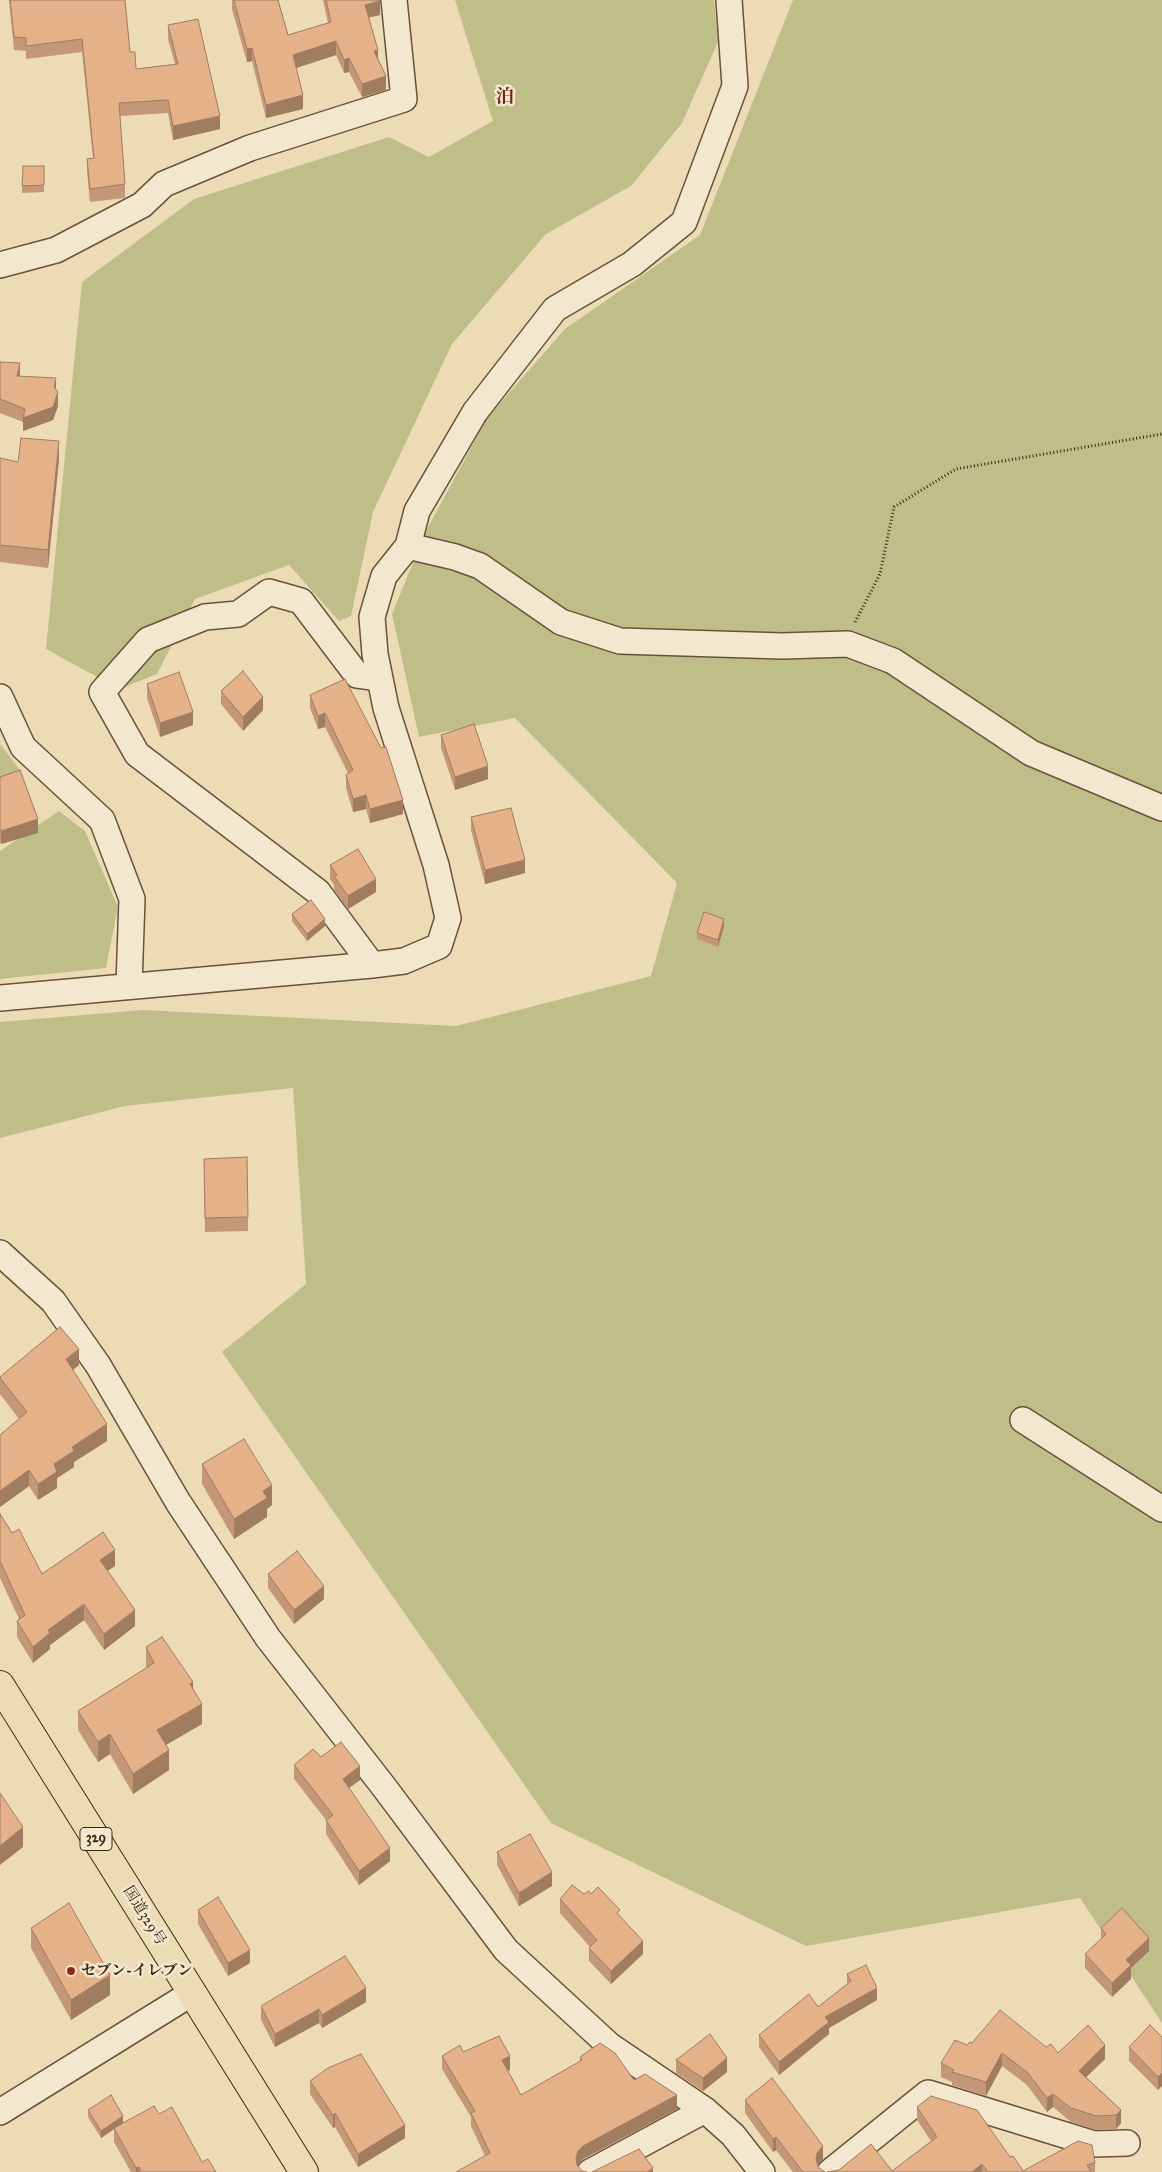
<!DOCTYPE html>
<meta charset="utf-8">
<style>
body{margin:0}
canvas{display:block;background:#eddbb5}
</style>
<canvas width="1162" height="2172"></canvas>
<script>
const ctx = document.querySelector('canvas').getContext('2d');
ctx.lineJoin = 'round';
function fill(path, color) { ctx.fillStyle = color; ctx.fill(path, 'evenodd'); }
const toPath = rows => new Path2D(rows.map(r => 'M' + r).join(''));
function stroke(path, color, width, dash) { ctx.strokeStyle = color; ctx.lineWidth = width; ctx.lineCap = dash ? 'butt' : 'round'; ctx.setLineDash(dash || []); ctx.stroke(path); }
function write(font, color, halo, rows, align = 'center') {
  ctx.font = font + ' "IM FELL Great Primer","Noto Serif JP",serif'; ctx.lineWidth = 5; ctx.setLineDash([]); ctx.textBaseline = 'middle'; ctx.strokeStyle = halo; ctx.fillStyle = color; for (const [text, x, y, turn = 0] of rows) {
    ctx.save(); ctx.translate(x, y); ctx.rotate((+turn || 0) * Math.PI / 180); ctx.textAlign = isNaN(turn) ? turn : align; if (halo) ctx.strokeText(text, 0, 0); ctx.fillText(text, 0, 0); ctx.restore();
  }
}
fill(toPath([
 [455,0,714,0,718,42,682,123,631,186,546,234,452,344,373,512,351,616,339,621,289,565,195,599,157,674,119,689,46,649,82,282,194,199,389,137,429,157,493,121],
 [793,0,1162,0,1162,2023,1080,1898,806,1946,551,1823,222,1352,306,1284,293,1088,125,1106,0,1138,0,1022,143,1010,456,1026,651,976,677,883,515,718,419,737,392,614,426,531,487,418,565,329,700,235],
 [0,744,20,770,0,782],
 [59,811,85,831,118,907,106,968,0,979,0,851]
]), '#bfbe88');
const minor = toPath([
 [0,265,56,250,142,205,164,184,250,148,404,99,394,0],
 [408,546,455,557,480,566,561,622,620,641,782,646,848,644,893,661,1031,753,1162,808],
 [0,697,23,747,102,820,132,899,129,985],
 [372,965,318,892,137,754,102,692,148,640,205,617,238,614,269,592,301,601,357,675,380,678],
 [0,998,372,965,404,961,439,946,448,918,436,865,386,708,375,654,372,617,384,576,408,546,417,511,475,412,555,309,632,264,684,222,735,86,729,0],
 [0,1253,53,1301,98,1365,178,1502,268,1638,384,1787,506,1950,609,2045,705,2110,733,2135,762,2172],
 [1023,1420,1162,1509],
 [0,2112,192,1993],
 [590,2172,705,2110],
 [830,2172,928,2093,1094,2144,1127,2143]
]);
const highway = toPath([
 [0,1685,304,2172]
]);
stroke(minor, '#685339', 28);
stroke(highway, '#3b2610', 30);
stroke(toPath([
 [855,622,880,574,894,507,956,469,1162,434]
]), '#3b2610', 3, [1, 2.5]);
stroke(minor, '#f3e8cf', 25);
stroke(highway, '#eddbb5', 28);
fill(toPath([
 [9,0,125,0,130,52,136,69,175,64,168,39,168,25,220,129,173,140,168,113,120,116,125,184,125,198,90,202,87,172,87,159,93,158,82,52,26,59,26,51,14,50],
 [232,0,278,0,288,35,328,23,323,0,380,0,380,15,368,18,386,90,362,97,349,72,344,73,336,55,296,68,303,109,266,118,252,61,247,62,232,9],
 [23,166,44,166,44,192,22,193],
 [0,362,20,376,56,390,58,406,53,420,23,431,23,422,0,413],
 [0,458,18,462,59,459,48,568,0,562],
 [345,679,403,814,370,823,366,809,353,812,346,788,346,775,348,773,325,727,318,729,310,708,310,695],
 [147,684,193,725,160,737,147,698],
 [221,691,263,710,243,731,221,704],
 [441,735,488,779,455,790,441,748],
 [0,777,38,833,1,844,0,842],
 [471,817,525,873,485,884,471,830],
 [330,865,376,892,348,909,334,890,334,885,330,879],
 [292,914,325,926,307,941,292,921],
 [724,926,718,947,697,939,697,933],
 [204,1159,248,1217,248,1231,205,1232],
 [79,1365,73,1370,107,1441,74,1462,74,1467,57,1478,57,1488,38,1500,29,1486,0,1507,0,1435,19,1419,0,1394,0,1377],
 [202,1464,272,1505,267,1509,267,1517,234,1539,202,1484],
 [0,1514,12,1533,42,1574,115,1566,107,1571,135,1626,104,1650,84,1620,50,1645,50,1649,33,1663,17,1637,17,1621,19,1619,0,1578],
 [268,1574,324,1599,294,1624,268,1588],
 [146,1647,193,1689,202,1724,166,1745,169,1770,133,1794,110,1754,98,1762,78,1730,78,1711,146,1668],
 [321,1757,360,1780,349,1788,390,1861,359,1885,326,1834,326,1820,294,1779,294,1765],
 [497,1852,552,1886,519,1906,497,1865],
 [584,1894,591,1894,620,1916,643,1954,611,1984,589,1961,589,1948,590,1947,560,1913,560,1899],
 [198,1910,250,1963,228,1976,198,1924],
 [31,1928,110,1995,71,2020,31,1948],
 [1101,1928,1149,1951,1131,1968,1131,1979,1112,1997,1085,1968,1085,1954,1101,1939],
 [847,1974,877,2000,829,2028,829,2034,779,2075,759,2047,759,2035,818,2007,847,1984],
 [366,2002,322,2028,319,2023,275,2047,261,2020,261,2006],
 [1162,2037,1158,2090,1129,2061,1129,2047],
 [972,2043,1046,2047,1058,2053,1105,2059,1086,2077,1121,2110,1121,2123,1116,2129,1096,2130,1071,2122,1053,2107,1047,2112,1027,2085,1002,2066,986,2096,952,2085,952,2082,941,2077,941,2063,967,2045],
 [463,2052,510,2070,507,2071,521,2095,580,2062,580,2057,634,2080,677,2109,583,2159,578,2164,485,2156,471,2126,471,2117,442,2069,442,2056],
 [676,2060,727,2072,703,2091,676,2073],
 [310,2081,405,2138,358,2167,335,2127,333,2128,310,2094],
 [745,2100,823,2159,818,2165,819,2168,825,2172,793,2172,776,2150,773,2152,745,2113],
 [917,2107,1010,2157,1023,2171,1095,2163,1095,2172,827,2172,892,2171,931,2141,917,2120],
 [88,2110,123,2123,159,2114,202,2162,216,2172,131,2172,114,2142,114,2129,101,2138,88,2117]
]), '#c49876');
fill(toPath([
 [380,1,380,15,365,18,365,5],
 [336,41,336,55,293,69,293,55],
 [252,48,252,61,247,62,247,49],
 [378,50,378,63,374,51],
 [349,58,349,72,344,73,344,60],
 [386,76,386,90,362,97,362,84],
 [303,95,303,109,266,118,266,105],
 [220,116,220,129,173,140,173,126],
 [20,363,20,376,17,376],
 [56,378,56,392,54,387],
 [58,392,58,406,53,420,23,431,23,418],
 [59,441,59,459,48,568,48,550],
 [263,697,263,710,243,731,243,717],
 [193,712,193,725,160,737,160,723],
 [325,713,325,727,318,729,318,716],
 [488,766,488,779,455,790,455,777],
 [366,795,366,809,353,812,353,799],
 [403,800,403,814,370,823,370,809],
 [38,819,38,833,1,844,1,831],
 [525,860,525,873,485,884,485,870],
 [376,879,376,892,348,909,348,896],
 [325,919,325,926,307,941,307,934],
 [724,919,724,926,718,947,718,940],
 [79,1349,79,1365,66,1375,66,1359],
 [107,1424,107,1441,74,1462,74,1467,57,1478,57,1488,38,1500,38,1484,54,1464,72,1447],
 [29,1470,29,1486,0,1507,0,1491],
 [272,1485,272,1505,267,1509,267,1517,234,1539,234,1519,263,1491],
 [115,1550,115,1566,100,1576,100,1560],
 [324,1586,324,1599,294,1624,294,1610],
 [84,1604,84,1620,50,1645,50,1649,33,1663,33,1647,48,1630],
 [135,1610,135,1626,104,1650,104,1634],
 [193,1682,193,1702,190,1684],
 [202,1704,202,1724,157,1750,157,1730],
 [110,1734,110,1754,98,1762,98,1742],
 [169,1750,169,1770,133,1794,133,1774],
 [360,1766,360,1780,343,1792,343,1779],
 [23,1827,23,1847,0,1865,0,1846],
 [390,1848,390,1861,359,1885,359,1871],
 [552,1872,552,1886,519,1906,519,1893],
 [1149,1938,1149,1951,1131,1968,1131,1979,1112,1997,1112,1983,1126,1960],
 [643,1941,643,1954,611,1984,611,1971],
 [250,1950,250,1963,228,1976,228,1963],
 [110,1975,110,1995,71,2020,71,2000],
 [366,1988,366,2002,322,2028,322,2015],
 [877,1988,877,2000,829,2028,829,2034,779,2075,779,2062,825,2017],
 [319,2009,319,2023,275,2047,275,2034],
 [1105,2045,1105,2059,1079,2084,1079,2071],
 [1002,2053,1002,2066,986,2096,986,2082],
 [510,2056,510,2070,502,2073,502,2060],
 [727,2058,727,2072,703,2091,703,2078],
 [1162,2073,1162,2086,1158,2090,1158,2077],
 [1053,2094,1053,2107,1047,2112,1047,2098],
 [677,2095,677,2109,583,2159,578,2164,576,2171,576,2158,578,2151,583,2146],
 [1121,2110,1121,2123,1116,2129,1116,2115],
 [335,2113,335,2127,333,2128,333,2115],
 [123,2116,123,2123,101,2138,101,2131],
 [405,2125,405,2138,358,2167,358,2154],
 [776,2137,776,2150,773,2152,773,2139],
 [823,2146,823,2159,817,2166,816,2160,817,2153],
 [982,2164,982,2172,972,2172],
 [139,2167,139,2172,136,2172,136,2168],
 [653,2168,653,2172,647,2172]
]), '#a07c60');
const building = toPath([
 [10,0,125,0,130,52,135,52,136,69,178,64,168,25,198,19,220,116,173,126,168,100,119,103,125,184,90,189,87,159,94,158,82,39,26,46,26,38,14,37,10,0],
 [234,0,278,0,288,35,331,22,326,0,380,0,380,1,365,5,378,50,374,51,386,76,362,84,349,58,344,60,336,41,293,55,303,95,266,105,252,48,247,49,234,0],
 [23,166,44,166,44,185,22,186,23,166],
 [0,362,20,363,17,376,56,378,54,387,58,392,53,407,23,418,25,409,0,399,0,362],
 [21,438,59,441,48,550,0,545,0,458,18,462,21,438],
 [243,671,263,697,243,717,221,691,243,671],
 [179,672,193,712,160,723,147,684,179,672],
 [345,679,381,748,386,747,403,800,370,809,366,795,353,799,346,775,353,770,325,713,318,716,310,695,345,679],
 [474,724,488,766,455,777,441,735,474,724],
 [20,770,38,819,1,831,0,829,0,777,20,770],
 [511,808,525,860,485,870,471,817,511,808],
 [358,849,376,879,348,896,334,876,337,875,330,865,358,849],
 [311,900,325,919,307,934,292,914,311,900],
 [704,912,724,919,718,940,697,933,704,912],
 [247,1157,248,1217,205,1218,204,1159,247,1157],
 [60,1327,79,1349,66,1359,107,1424,72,1447,74,1451,54,1464,57,1472,38,1484,29,1470,0,1491,0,1435,27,1412,0,1378,0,1377,60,1327],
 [244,1439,272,1485,263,1491,267,1498,234,1519,202,1464,244,1439],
 [0,1514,12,1533,19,1529,42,1574,103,1532,115,1550,100,1560,135,1610,104,1634,84,1604,48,1630,50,1633,33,1647,17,1621,25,1615,0,1561,0,1514],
 [297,1551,324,1586,294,1610,268,1574,297,1551],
 [162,1637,193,1682,190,1684,202,1704,157,1730,169,1750,133,1774,110,1734,98,1742,78,1711,154,1663,146,1647,162,1637],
 [341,1742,360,1766,343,1779,390,1848,359,1871,326,1820,333,1815,294,1765,313,1749,321,1757,341,1742],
 [0,1793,23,1827,0,1846,0,1793],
 [530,1834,552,1872,519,1893,497,1852,530,1834],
 [572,1885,584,1894,589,1891,591,1894,598,1887,620,1910,617,1913,643,1941,611,1971,589,1948,597,1940,560,1899,572,1885],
 [218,1897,250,1950,228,1963,198,1910,218,1897],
 [69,1903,110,1975,71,2000,31,1928,69,1903],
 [1122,1908,1149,1938,1126,1960,1131,1965,1112,1983,1085,1954,1106,1934,1101,1928,1122,1908],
 [345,1956,366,1988,322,2015,319,2009,275,2034,261,2006,345,1956],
 [866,1965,877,1988,825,2017,829,2022,779,2062,759,2035,809,1994,818,2007,851,1981,847,1974,866,1965],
 [1000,2010,1046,2047,1051,2044,1058,2053,1088,2025,1105,2045,1079,2071,1121,2110,1116,2115,1096,2116,1071,2108,1053,2094,1047,2098,1027,2072,1002,2053,986,2082,952,2072,954,2070,941,2063,955,2040,967,2045,970,2042,972,2043,1000,2010],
 [1150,2025,1162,2037,1162,2073,1158,2077,1129,2047,1150,2025],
 [710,2034,727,2058,703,2078,676,2060,710,2034],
 [499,2036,510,2056,502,2060,521,2095,582,2060,580,2057,600,2043,615,2053,634,2080,645,2074,677,2095,583,2146,578,2151,576,2158,577,2165,582,2171,587,2172,456,2172,490,2153,471,2113,475,2111,442,2056,460,2045,463,2052,499,2036],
 [361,2054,405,2125,358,2154,335,2113,333,2115,310,2081,328,2068,361,2054],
 [772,2078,823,2146,817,2153,816,2160,819,2168,825,2172,803,2172,776,2137,773,2139,745,2100,772,2078],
 [111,2095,123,2116,101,2131,88,2110,111,2095],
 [931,2096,977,2110,1010,2157,1013,2156,1023,2171,1078,2141,1092,2145,1095,2163,1087,2165,1091,2172,988,2172,982,2164,972,2172,827,2172,839,2170,871,2144,892,2171,937,2137,917,2107,931,2096],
 [154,2106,159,2114,172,2107,202,2162,208,2159,216,2172,142,2172,139,2167,136,2168,114,2128,154,2106],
 [639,2149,653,2168,647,2172,592,2172,639,2149]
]);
fill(building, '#e4b189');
stroke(building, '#a07c60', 1);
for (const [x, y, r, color] of [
 [71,1971,5,"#8f2418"]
]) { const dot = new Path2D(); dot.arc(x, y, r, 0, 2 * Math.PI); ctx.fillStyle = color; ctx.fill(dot); stroke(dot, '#f3e8cf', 2); }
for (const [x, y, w] of [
 [96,1839,32]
]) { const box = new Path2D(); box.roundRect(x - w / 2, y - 11.5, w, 23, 4); ctx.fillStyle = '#f3e8cf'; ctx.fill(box); stroke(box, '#3b2610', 1); }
write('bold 14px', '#3b2610', null, [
 ["329",96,1839]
]);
write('15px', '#3b2610', '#f3e8cf', [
 ["国道329号",144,1916,58]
]);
write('bold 15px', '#3b2610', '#f3e8cf', [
 ["セブン-イレブン",81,1971]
], 'left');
write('bold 18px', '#7a1f14', '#f3e8cf', [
 ["泊",505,98]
]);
</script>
